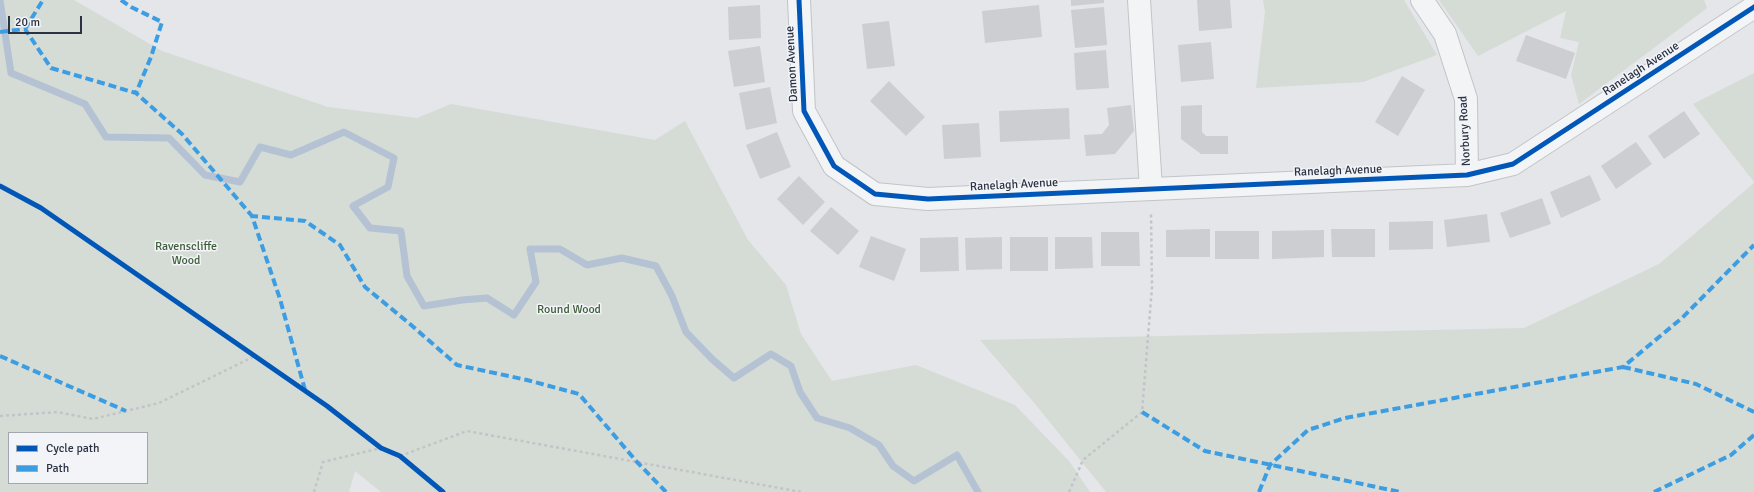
<!DOCTYPE html>
<style>
body{margin:0}
#map{position:relative;width:1754px;height:492px;overflow:hidden;background:#e4e6e9;font-family:Signika,sans-serif}
canvas{display:block}
.legend{position:absolute;left:8px;top:432px;width:140px;height:52px;box-sizing:border-box;background:#f2f4f8;border:1px solid #a2a6af;margin:0;padding:5px 7px;list-style:none;font-size:12px;color:#2b3242}
.legend li{display:flex;align-items:center;gap:8px;height:20px}
.legend b{width:20px;border:1px solid #a2a6af}
.scale{position:absolute;left:8px;top:16px;width:74px;height:18px;box-sizing:border-box;border:2px solid #2b3242;border-top:0;padding-left:5px;font-size:12px;line-height:14px;white-space:nowrap;color:#2b3242;-webkit-text-stroke:3px #f2f4f8;paint-order:stroke}
</style>
<div id="map">
<canvas width="1754" height="492"></canvas>
<ul class="legend">
<li><b style="height:5px;background:#0057b8"></b>Cycle path</li>
<li><b style="height:5px;background:#3d9de3"></b>Path</li>
</ul>
<div class="scale">20 m</div>
</div>
<script>
const ctx = document.querySelector('canvas').getContext('2d');
ctx.lineJoin = 'round';
function fill(path, color) { ctx.fillStyle = color; ctx.fill(path, 'evenodd'); }
const toPath = rows => new Path2D(rows.map(r => 'M' + r).join(''));
function stroke(path, color, width, dash) { ctx.strokeStyle = color; ctx.lineWidth = width; ctx.lineCap = dash ? 'butt' : 'round'; ctx.setLineDash(dash || []); ctx.stroke(path); }
function write(font, color, halo, rows, align = 'center') {
  ctx.font = font + ' Signika,sans-serif'; ctx.lineWidth = 3; ctx.setLineDash([]); ctx.textBaseline = 'middle'; ctx.strokeStyle = halo; ctx.fillStyle = color; for (const [text, x, y, turn = 0] of rows) {
    ctx.save(); ctx.translate(x, y); ctx.rotate((+turn || 0) * Math.PI / 180); ctx.textAlign = isNaN(turn) ? turn : align; if (halo) ctx.strokeText(text, 0, 0); ctx.fillText(text, 0, 0); ctx.restore();
  }
}
fill(toPath([
 [0,0,74,0,162,51,328,107,417,118,451,104,655,140,685,121,748,240,786,285,801,334,832,381,916,365,1015,405,1069,461,1090,492,381,492,355,471,349,492,0,492],
 [9,433,147,433,147,483,9,483],
 [1263,0,1404,0,1437,55,1363,82,1256,88,1265,12],
 [1439,0,1704,0,1707,8,1579,104,1571,75,1579,42,1560,38,1566,11,1478,56],
 [1754,73,1754,182,1693,104],
 [1754,183,1754,492,1106,492,1036,405,980,340,1524,328,1659,264]
]), '#d5dcd5');
stroke(toPath([
 [0,0,11,73,85,104,106,137,169,138,205,175,240,182,260,147,291,155,344,132,394,158,388,187,353,206,370,228,401,231,407,276,424,306,462,300,487,298,514,315,536,282,530,249,560,249,587,265,622,258,656,266,672,296,686,332,712,359,734,378,771,354,791,366,800,392,817,418,850,428,879,445,893,466,914,481,957,455,978,492]
]), '#b4c2d3', 7);
fill(toPath([
 [1071,0,1104,0,1104,3,1071,6],
 [1197,0,1230,0,1232,28,1199,31],
 [760,5,761,38,729,40,728,7],
 [1039,5,1042,37,985,43,982,11],
 [1104,7,1107,45,1075,48,1071,10],
 [889,21,895,66,867,69,862,24],
 [1526,35,1575,53,1566,79,1516,61],
 [1211,42,1214,79,1181,82,1178,45],
 [760,46,765,82,734,87,728,51],
 [1106,50,1109,88,1076,90,1074,53],
 [1402,76,1425,90,1398,136,1375,122],
 [889,81,925,117,906,136,870,101],
 [770,87,777,123,746,130,739,93],
 [1131,105,1134,131,1115,154,1086,156,1084,135,1102,134,1109,125,1107,108],
 [1202,105,1202,132,1206,136,1228,136,1228,154,1201,154,1181,139,1181,106],
 [1069,108,1070,139,1000,142,999,111],
 [1684,111,1700,134,1664,159,1648,136],
 [979,123,981,157,944,159,942,125],
 [777,132,791,167,760,179,746,145],
 [1636,142,1652,164,1616,189,1601,166],
 [1590,175,1601,200,1561,218,1550,192],
 [799,176,825,202,803,225,777,199],
 [1542,198,1551,224,1510,238,1500,213],
 [831,207,859,231,838,255,810,231],
 [1487,214,1490,242,1447,247,1444,220],
 [1433,221,1433,249,1389,250,1389,222],
 [1210,229,1210,257,1166,257,1166,230],
 [1331,229,1375,229,1375,257,1332,257],
 [1324,230,1324,257,1272,259,1272,231],
 [1215,231,1259,231,1259,259,1215,259],
 [1101,232,1139,232,1140,266,1101,266],
 [871,236,906,249,894,281,859,267],
 [958,237,959,271,920,272,920,238],
 [1002,237,1002,269,966,270,965,238],
 [1010,237,1048,237,1048,271,1010,271],
 [1055,237,1092,237,1093,268,1055,269]
]), '#ccced1');
const minor = toPath([
 [799,0,804,111,834,166,875,194,928,199,1467,175,1513,164,1754,7],
 [1139,0,1151,189],
 [1422,0,1445,34,1466,99,1467,175]
]);
stroke(minor, '#c2c4c7', 24);
stroke(toPath([
 [0,416,57,412,93,419,159,403,255,356],
 [400,456,467,431,801,492],
 [314,492,323,462,381,448],
 [1069,492,1083,460,1142,412,1152,287,1151,213]
]), '#c3c4c9', 2.5, [3, 3]);
stroke(minor, '#f3f4f6', 22);
stroke(toPath([
 [121,0,131,7,162,22,151,57,136,93],
 [25,29,43,0],
 [0,32,25,29,51,68,136,93,182,134,252,216],
 [0,356,126,411],
 [1623,367,1696,384,1754,412],
 [305,390,280,299,252,216,305,221,340,245,365,287,410,324,457,365,527,380,579,394,637,462,666,492],
 [1142,412,1205,451,1400,492],
 [1259,492,1270,465,1308,430,1345,418,1623,367,1682,318,1754,245],
 [1654,492,1731,455,1754,435]
]), '#3d9de3', 4, [8, 4]);
stroke(toPath([
 [799,0,804,111,834,166,875,194,928,199,1467,175,1513,164,1754,7],
 [0,186,41,208,327,406,381,448,400,456,443,492]
]), '#0057b8', 5);
write('12px', '#2b3242', '#f2f4f8', [
 ["Damon Avenue",792,64,-93],
 ["Ranelagh Avenue",1641,69,-33],
 ["Norbury Road",1465,131,-93],
 ["Ranelagh Avenue",1338,171,-2],
 ["Ranelagh Avenue",1014,185,-3]
]);
write('12px', '#3e5d39', '#f2f4f8', [
 ["Ravenscliffe",186,247],
 ["Wood",186,261],
 ["Round Wood",569,310]
]);
</script>
